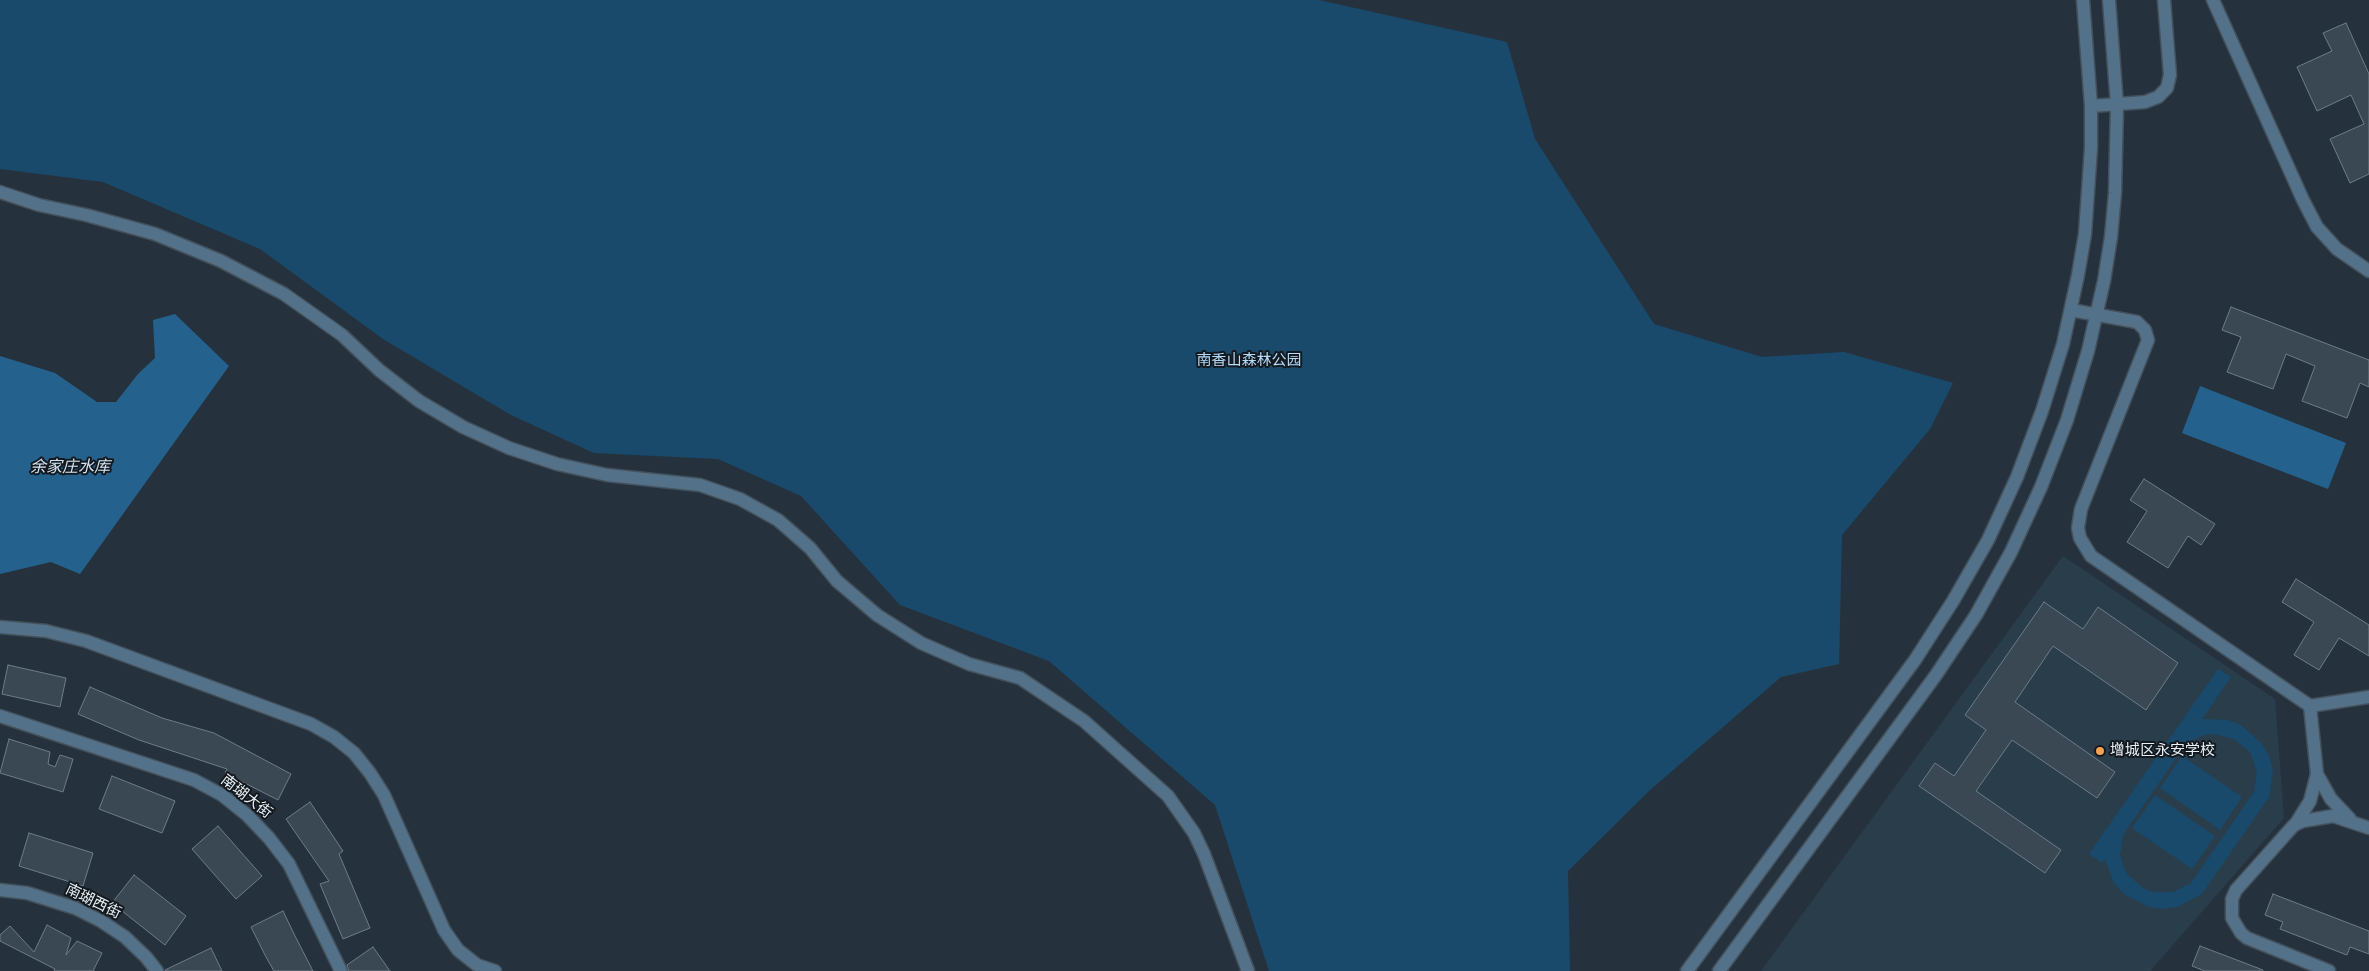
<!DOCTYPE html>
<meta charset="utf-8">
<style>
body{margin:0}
canvas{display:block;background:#25323d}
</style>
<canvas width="2369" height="971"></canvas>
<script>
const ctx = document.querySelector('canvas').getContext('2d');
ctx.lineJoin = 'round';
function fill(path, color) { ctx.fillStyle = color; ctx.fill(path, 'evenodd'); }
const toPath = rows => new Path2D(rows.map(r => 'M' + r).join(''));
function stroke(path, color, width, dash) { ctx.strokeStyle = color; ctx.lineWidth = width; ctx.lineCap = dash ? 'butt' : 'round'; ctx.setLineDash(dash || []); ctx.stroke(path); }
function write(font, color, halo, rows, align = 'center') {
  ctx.font = font + ' "Sofia Sans Condensed","Noto Sans SC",sans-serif'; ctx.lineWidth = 4; ctx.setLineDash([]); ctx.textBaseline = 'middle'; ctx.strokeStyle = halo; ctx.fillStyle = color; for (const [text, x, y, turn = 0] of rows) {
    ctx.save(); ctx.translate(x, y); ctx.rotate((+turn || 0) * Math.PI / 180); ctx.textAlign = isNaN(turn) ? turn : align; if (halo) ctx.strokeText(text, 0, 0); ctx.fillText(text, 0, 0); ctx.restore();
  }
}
fill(toPath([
 [2063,556,2275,699,2284,818,2150,971,1761,971]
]), '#293d4b');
fill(toPath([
 [0,0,1319,0,1507,42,1535,139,1654,324,1762,357,1844,352,1953,383,1930,429,1842,535,1839,664,1781,677,1650,790,1568,871,1570,971,1269,971,1215,805,1049,661,900,605,801,496,718,459,594,453,511,415,383,339,260,249,103,182,0,169],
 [2218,669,2231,677,2202,719,2228,720,2241,725,2262,744,2269,756,2273,770,2269,797,2202,894,2177,907,2163,909,2149,907,2124,894,2114,883,2105,859,2102,863,2089,854],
 [2214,734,2234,739,2250,752,2257,772,2254,792,2191,883,2173,892,2153,892,2143,888,2127,874,2123,865,2120,855,2123,835,2186,744,2204,735],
 [2182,756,2242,797,2220,830,2160,788],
 [2155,795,2215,836,2192,869,2132,828]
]), '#194a6c');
fill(toPath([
 [175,314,229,366,80,574,51,562,0,574,0,356,55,373,97,402,116,402,138,374,155,358,153,320],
 [2200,386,2346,443,2328,489,2182,433]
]), '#24628d');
const building = toPath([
 [2346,23,2369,74,2369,174,2350,183,2330,139,2364,124,2351,95,2317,111,2297,67,2332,51,2323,33,2346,23],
 [2231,307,2369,360,2369,387,2360,383,2347,418,2302,401,2315,366,2286,354,2273,389,2227,372,2241,337,2222,330,2231,307],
 [2144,479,2215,524,2201,545,2188,536,2168,568,2127,542,2147,511,2130,500,2144,479],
 [2296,579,2369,625,2369,656,2339,638,2319,670,2294,655,2314,622,2282,602,2296,579],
 [2044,602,2083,629,2098,607,2178,663,2146,710,2053,646,2015,702,2115,772,2097,798,2012,740,1976,791,2061,850,2045,873,1919,786,1935,763,1954,776,1986,730,1965,715,2044,602],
 [8,665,66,678,60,707,2,694,8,665],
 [90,687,162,718,214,733,291,774,278,800,225,773,227,769,139,740,106,726,78,714,90,687],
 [9,739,50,752,48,764,55,767,60,755,73,759,63,792,0,773,9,739],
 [112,776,175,801,162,833,99,809,112,776],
 [310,802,343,851,339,854,370,928,343,939,320,884,329,881,286,819,310,802],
 [218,826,262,876,236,899,192,849,218,826],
 [29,833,93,853,83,886,19,866,29,833],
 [134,875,186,916,165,945,112,903,134,875],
 [2273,894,2369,931,2369,954,2350,947,2347,955,2280,929,2283,922,2265,915,2273,894],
 [283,911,295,936,313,971,274,971,266,957,251,927,283,911],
 [47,925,71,938,66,955,77,941,102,953,93,971,54,971,55,969,0,941,0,935,10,926,34,952,47,925],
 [2200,946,2263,970,2263,971,2205,971,2192,966,2200,946],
 [373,947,390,971,349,971,347,965,373,947],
 [211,948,222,971,165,971,165,970,211,948]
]);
fill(building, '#3a4853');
stroke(building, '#6d7c89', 1);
const minor = toPath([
 [2213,0,2303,200,2317,227,2337,249,2369,271],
 [2091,106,2145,102,2158,97,2167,88,2170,75,2164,0],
 [0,192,39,205,86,215,155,234,221,261,284,294,342,335,379,370,419,401,463,427,509,448,557,464,607,475,700,485,740,499,778,520,810,548,837,581,877,615,921,643,969,664,1020,678,1084,721,1168,796,1194,833,1204,854,1248,971],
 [2071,310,2137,322,2145,330,2148,340,2081,509,2078,528,2080,538,2091,556,2310,706,2369,697],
 [0,627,46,631,86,641,311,724,334,737,354,753,370,773,384,795,444,930,458,950,477,965,495,971],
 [0,716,194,780,222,795,247,815,269,838,289,864,341,971],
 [2317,774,2331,799,2350,819],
 [2295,825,2310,801,2317,774,2310,706],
 [0,890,27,893,75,908,101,921,125,937,146,957,157,971],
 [1687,971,1915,660,1953,601,1988,540,2017,477,2042,411,2063,344,2078,275,2085,234,2091,148,2091,106,2083,0],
 [1719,971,1936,675,1976,615,2011,552,2041,487,2067,420,2088,351,2104,281,2111,237,2115,193,2117,105,2109,0],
 [2329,971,2247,938,2241,933,2232,918,2232,899,2236,890,2294,825,2303,821,2333,816,2369,828]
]);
stroke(minor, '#44515b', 15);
stroke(minor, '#53728a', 12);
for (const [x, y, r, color] of [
 [2100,751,5,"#f8a14a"]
]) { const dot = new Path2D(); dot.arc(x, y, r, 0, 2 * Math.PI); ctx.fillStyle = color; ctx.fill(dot); stroke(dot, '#13191e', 2); }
write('15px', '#b5dcfa', '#13191e', [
 ["南香山森林公园",1249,361]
]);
write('15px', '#e8f1f8', '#13191e', [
 ["增城区永安学校",2110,751]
], 'left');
write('15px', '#e8f1f8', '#13191e', [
 ["南瑚大街",246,797,38],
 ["南瑚西街",93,902,26]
]);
write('italic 16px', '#d3e6f5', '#13191e', [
 ["余家庄水库",70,468]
]);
</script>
